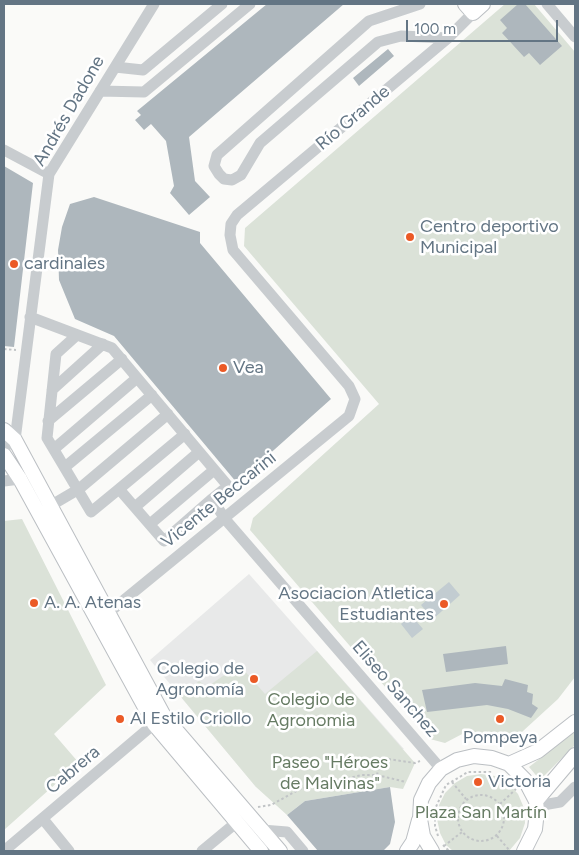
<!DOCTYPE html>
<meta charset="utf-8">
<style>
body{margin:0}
#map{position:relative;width:579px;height:855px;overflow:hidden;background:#fafaf8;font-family:Figtree,sans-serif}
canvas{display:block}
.frame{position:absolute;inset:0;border:5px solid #637584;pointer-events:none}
.scale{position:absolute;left:406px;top:20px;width:152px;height:22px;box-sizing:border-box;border:2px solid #637584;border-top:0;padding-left:6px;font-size:15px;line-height:18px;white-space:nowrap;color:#637584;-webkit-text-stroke:4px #fff;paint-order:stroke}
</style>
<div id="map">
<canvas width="579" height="855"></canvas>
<div class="frame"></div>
<div class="scale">100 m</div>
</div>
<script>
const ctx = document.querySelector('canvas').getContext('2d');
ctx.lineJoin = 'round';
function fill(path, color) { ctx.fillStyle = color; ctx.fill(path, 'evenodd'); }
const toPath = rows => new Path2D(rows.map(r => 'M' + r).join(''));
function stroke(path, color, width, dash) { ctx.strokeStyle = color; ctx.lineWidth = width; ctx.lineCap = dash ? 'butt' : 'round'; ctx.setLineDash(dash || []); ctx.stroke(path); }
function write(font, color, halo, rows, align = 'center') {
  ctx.font = font + ' Figtree,sans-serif'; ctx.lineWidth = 5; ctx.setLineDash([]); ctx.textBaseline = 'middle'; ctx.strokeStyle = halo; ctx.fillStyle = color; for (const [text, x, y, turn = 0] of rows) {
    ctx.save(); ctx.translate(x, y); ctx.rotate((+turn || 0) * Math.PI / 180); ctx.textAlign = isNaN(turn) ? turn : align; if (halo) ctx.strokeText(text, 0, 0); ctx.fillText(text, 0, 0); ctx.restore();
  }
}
fill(toPath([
 [249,574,404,749,256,787,150,660]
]), '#e8e9e9');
fill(toPath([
 [505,4,534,4,575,52,575,677,558,699,511,742,490,734,466,732,445,743,430,739,250,530,253,518,379,404,244,246,245,228],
 [22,519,106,685,54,734,79,763,4,830,4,521],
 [317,651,415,763,403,789,390,787,305,801,287,815,256,787,181,697,199,681,207,687,223,676,242,668,265,694],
 [575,731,575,745,540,780,529,767],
 [481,774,495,776,508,783,518,794,524,808,525,823,520,838,509,851,453,851,446,845,440,833,437,819,439,805,445,793,455,783,467,776]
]), '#dbe2d8');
fill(toPath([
 [449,582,460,595,433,619,421,605],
 [411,615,423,629,412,638,401,624]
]), '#c2ccd1');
fill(toPath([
 [267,4,344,4,189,137,195,181,210,197,189,215,170,193,174,186,166,141,151,124,144,130,135,120,141,115,137,111],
 [518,4,525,4,562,46,540,65,529,53,524,57,502,33,507,28,500,20],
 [388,49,394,56,359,86,353,78],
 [4,166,33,183,14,347,4,346],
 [94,197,200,232,200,243,331,399,237,483,114,336,75,319,59,280,58,250,62,227,70,204],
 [506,646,508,664,446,672,443,654],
 [505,679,528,685,527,692,533,694,532,704,538,708,531,718,508,709,487,705,427,712,422,690,475,683,502,686],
 [390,787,395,822,390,844,383,851,318,851,287,815,305,801]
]), '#aeb7bd');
const major = toPath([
 [465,4,473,13,483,4],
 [4,430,15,440,164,716,280,851],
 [4,455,20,479,154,724,261,851],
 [509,764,538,751,575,722],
 [536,801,575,755],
 [407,851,413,842,419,820],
 [432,851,423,836,420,819,421,800,429,783,441,769,457,760,474,756,492,758,509,764,525,780,536,801,537,811,535,829,524,851]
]);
stroke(major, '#bbbfc3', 16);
stroke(toPath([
 [4,349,16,350],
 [377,775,381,758,415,763,420,761],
 [452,782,466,799],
 '458 818a23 23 0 1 1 46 0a23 23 0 1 1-46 0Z',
 [500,804,516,789],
 [258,807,271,805,300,789,362,775,377,775,406,782],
 [438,836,435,826,435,809,446,785,468,772,493,772],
 [497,836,510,851],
 [443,845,449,851],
 [444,846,462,832]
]), '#c1c4c6', 2, [2.5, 2.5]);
stroke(toPath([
 [420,4,369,21,217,155,214,166,219,174,224,179,232,180,241,175,260,143,378,42,401,36,448,38],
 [547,4,575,37],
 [115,67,143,70,222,4],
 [100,91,144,92,250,4],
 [4,150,49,174],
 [30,317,112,348,228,486,212,499,225,519,441,769],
 [77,335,56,354,47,438,91,512,119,489,164,541,212,499],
 [52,390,103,344],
 [48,421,122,359],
 [4,447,15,440,49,174,154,4],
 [54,449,137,378],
 [65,467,152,395],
 [4,481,20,479],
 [119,489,185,434],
 [50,506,79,489,168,414],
 [135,507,199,452],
 [150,524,214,470],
 [102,618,349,416,355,399,349,386,233,250,230,235,231,224,237,215,448,38,473,13],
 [537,806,560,802,575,787],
 [43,819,69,851],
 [262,830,287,832,303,851],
 [4,851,161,718],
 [202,851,243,817]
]), '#c8cccf', 11);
stroke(major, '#fff', 14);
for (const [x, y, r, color] of [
 [410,237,5,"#eb5a26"],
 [14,264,5,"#eb5a26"],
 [223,368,5,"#eb5a26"],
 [34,603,5,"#eb5a26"],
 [444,604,5,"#eb5a26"],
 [254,679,5,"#eb5a26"],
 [120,719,5,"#eb5a26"],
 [500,719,5,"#eb5a26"],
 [478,782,5,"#eb5a26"]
]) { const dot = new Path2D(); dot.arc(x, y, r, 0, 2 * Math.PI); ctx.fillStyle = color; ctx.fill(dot); stroke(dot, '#fff', 2); }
write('18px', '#637584', '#fff', [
 ["Andrés Dadone",69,111,-60],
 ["Río Grande",353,118,-40],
 ["Vicente Beccarini",219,500,-39],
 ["Eliseo Sanchez",395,689,49],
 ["Cabrera",73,770,-40]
]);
write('18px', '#637584', '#fff', [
 ["Centro deportivo",420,227],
 ["Municipal",420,248],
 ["cardinales",24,264],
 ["Vea",233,368],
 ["Asociacion Atletica",434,594,"right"],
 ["Estudiantes",434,615,"right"],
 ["A. A. Atenas",44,603],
 ["Colegio de",244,669,"right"],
 ["Agronomía",244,690,"right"],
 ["Al Estilo Criollo",130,719],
 ["Pompeya",500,738,"center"],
 ["Victoria",488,782]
], 'left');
write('18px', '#667b63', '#fff', [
 ["Colegio de",311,700],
 ["Agronomia",311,721],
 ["Paseo \"Héroes",330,763],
 ["de Malvinas\"",330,784],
 ["Plaza San Martín",481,813]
]);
</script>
